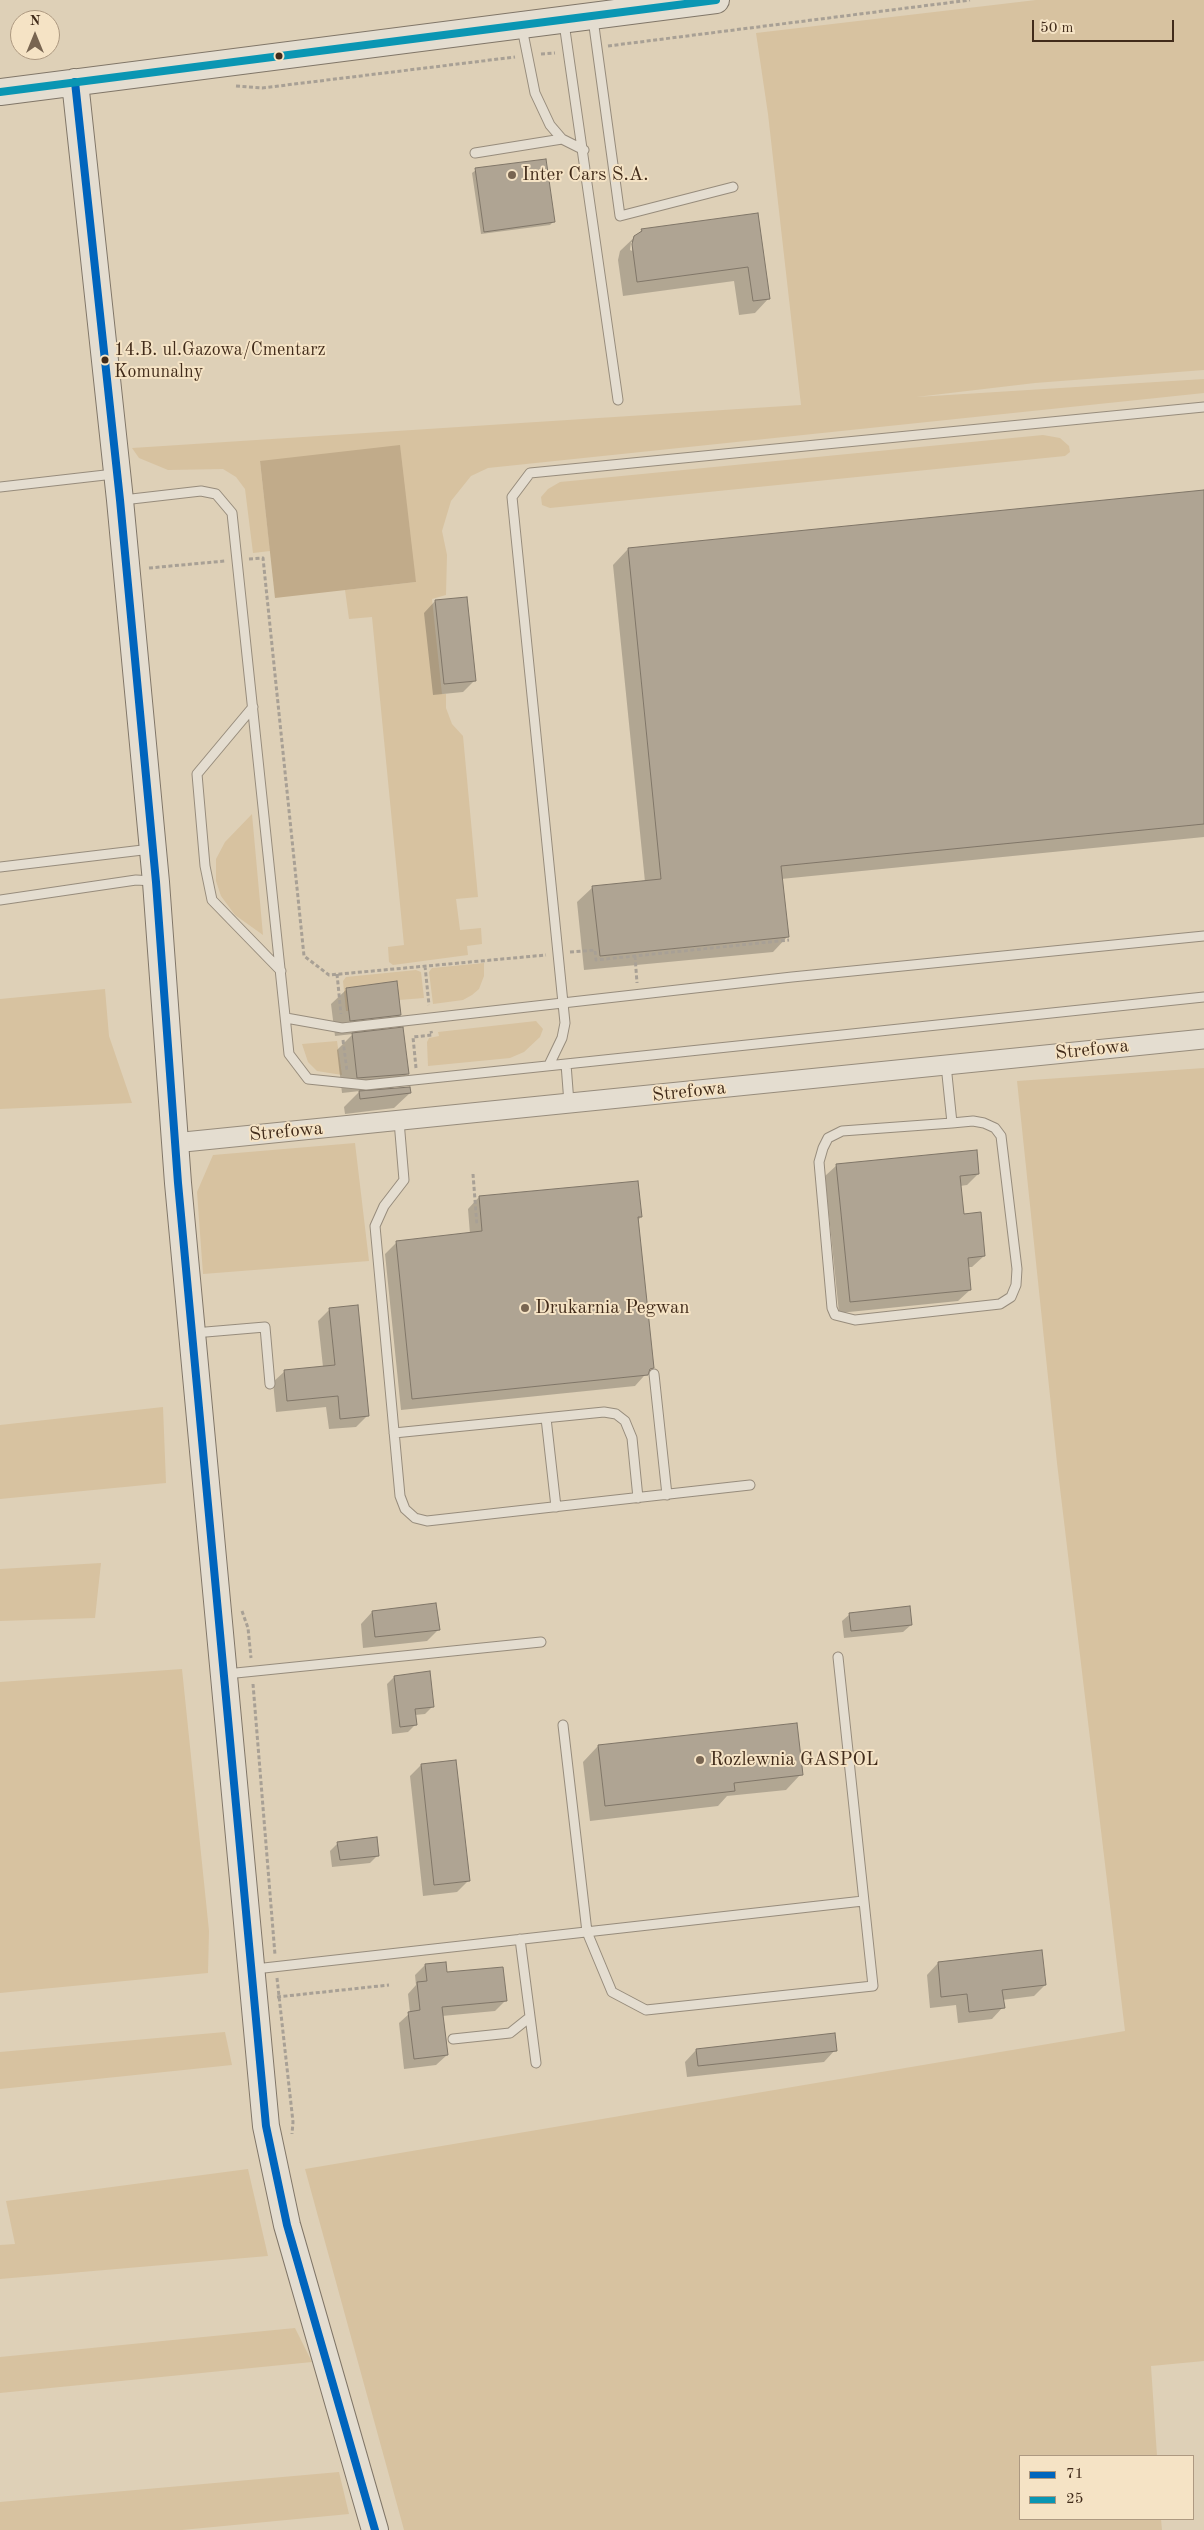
<!DOCTYPE html>
<style>
body{margin:0}
#map{position:relative;width:1204px;height:2530px;overflow:hidden;background:#ded0b7;font-family:"Old Standard TT",serif}
canvas{display:block}
.legend{position:absolute;left:1019px;top:2455px;width:175px;height:65px;box-sizing:border-box;background:#f5e3c5;border:1px solid #ad9981;margin:0;padding:6px 9px;list-style:none;font-size:15px;color:#412b1a}
.legend li{display:flex;align-items:center;gap:10px;height:25px}
.legend b{width:25px;border:1px solid #ad9981}
.north{position:absolute;left:10px;top:10px;width:50px;height:50px;box-sizing:border-box;background:#f5e3c5;border:1px solid #ad9981;border-radius:50%;rotate:0deg;font-size:14px;font-weight:700;line-height:20px;text-align:center;color:#412b1a}
.north::after{content:'';display:block;margin:auto;width:18px;height:22px;background:#786551;clip-path:polygon(50% 0,100% 100%,50% 72%,0 100%)}
.scale{position:absolute;left:1032px;top:20px;width:142px;height:22px;box-sizing:border-box;border:2px solid #412b1a;border-top:0;padding-left:6px;font-size:15px;line-height:18px;white-space:nowrap;color:#412b1a;-webkit-text-stroke:4px #f5e3c5;paint-order:stroke}
</style>
<div id="map">
<canvas width="1204" height="2530"></canvas>
<ul class="legend">
<li><b style="height:6px;background:#0065bd"></b>71</li>
<li><b style="height:6px;background:#0a96b3"></b>25</li>
</ul>
<div class="north">N</div>
<div class="scale">50 m</div>
</div>
<script>
const ctx = document.querySelector('canvas').getContext('2d');
ctx.lineJoin = 'round';
function fill(path, color) { ctx.fillStyle = color; ctx.fill(path, 'evenodd'); }
const toPath = rows => new Path2D(rows.map(r => 'M' + r).join(''));
function stroke(path, color, width, dash) { ctx.strokeStyle = color; ctx.lineWidth = width; ctx.lineCap = dash ? 'butt' : 'round'; ctx.setLineDash(dash || []); ctx.stroke(path); }
function write(font, color, halo, rows, align = 'center') {
  ctx.font = font + ' "Old Standard TT",serif'; ctx.lineWidth = 4; ctx.setLineDash([]); ctx.textBaseline = 'middle'; ctx.strokeStyle = halo; ctx.fillStyle = color; for (const [text, x, y, turn = 0] of rows) {
    ctx.save(); ctx.translate(x, y); ctx.rotate((+turn || 0) * Math.PI / 180); ctx.textAlign = isNaN(turn) ? turn : align; if (halo) ctx.strokeText(text, 0, 0); ctx.fillText(text, 0, 0); ctx.restore();
  }
}
fill(toPath([
 [1036,0,1204,0,1204,370,1035,383,916,397,1204,379,1204,393,488,468,471,476,451,501,442,531,447,555,446,595,432,599,442,694,446,694,446,708,452,724,463,736,478,897,456,899,460,930,481,928,482,944,467,946,468,955,393,965,389,962,388,947,404,945,372,617,349,619,345,590,416,582,260,461,270,551,253,553,245,489,236,477,223,469,168,470,139,458,132,448,801,405,768,114,756,33],
 [1043,435,1060,438,1069,446,1070,452,1065,456,550,508,542,505,541,497,548,489,560,482],
 [252,814,263,935,235,915,221,896,216,881,216,859,225,842],
 [484,963,484,976,479,989,472,995,463,1000,433,1004,429,972,432,968],
 [416,970,421,972,424,998,399,1000,397,982,347,988,349,1011,346,1011,343,981,346,977],
 [105,989,109,1036,132,1103,0,1109,0,999],
 [536,1021,543,1029,540,1037,524,1052,510,1058,428,1066,427,1042,429,1038,439,1036,438,1032],
 [337,1041,342,1075,317,1071,308,1062,302,1044],
 [1204,1068,1204,2361,1151,2366,1157,2456,1020,2456,1020,2519,1161,2519,1162,2530,404,2530,305,2169,1125,2031,1057,1463,1017,1081],
 [355,1143,369,1261,203,1274,197,1192,213,1155],
 [163,1407,166,1483,0,1499,0,1425],
 [101,1563,95,1618,0,1621,0,1569],
 [182,1669,209,1931,208,1973,0,1993,0,1682],
 [225,2032,232,2065,0,2089,0,2052],
 [248,2169,268,2256,0,2279,0,2245,15,2244,6,2201],
 [295,2328,312,2362,0,2393,0,2357],
 [339,2472,349,2514,182,2530,0,2530,0,2502]
]), '#d7c2a0');
fill(toPath([
 [400,445,416,582,275,598,260,461]
]), '#c1ab8a');
fill(toPath([
 [476,170,553,222,550,225,481,234,472,173],
 [757,214,769,298,755,313,739,315,734,281,623,296,618,260,620,251,642,230],
 [631,242,634,242,632,251,630,250],
 [1204,491,1204,837,781,879,788,936,773,952,584,970,577,902,593,887,645,882,613,565,628,549],
 [435,601,475,680,463,692,433,695,424,613],
 [347,989,400,1015,384,1031,407,1074,392,1089,410,1093,394,1108,345,1114,344,1107,360,1091,342,1093,337,1050,353,1034,335,1036,331,1004],
 [837,1165,978,1174,967,1185,960,1186,963,1215,984,1256,972,1267,968,1267,970,1290,958,1301,839,1313,825,1176],
 [479,1197,641,1217,638,1220,652,1367,635,1386,401,1410,385,1254,397,1242,470,1234,468,1209],
 [330,1309,368,1415,356,1427,329,1429,326,1407,276,1412,273,1382,285,1371,323,1367,318,1321],
 [372,1612,438,1630,427,1641,363,1648,361,1624],
 [850,1614,911,1625,903,1632,844,1638,842,1621],
 [394,1677,432,1707,425,1714,415,1715,416,1724,408,1732,392,1734,387,1684],
 [796,1724,801,1774,786,1790,727,1796,718,1806,590,1821,583,1762,598,1746],
 [421,1765,468,1881,457,1892,423,1896,410,1776],
 [338,1843,378,1855,370,1863,332,1867,330,1851],
 [1041,1952,1045,1985,1034,1996,1002,2000,1003,2007,992,2019,958,2023,956,2005,930,2008,927,1975,938,1963],
 [425,1965,505,2001,495,2011,442,2016,447,2055,436,2065,404,2069,399,2023,410,2013,408,1994,416,1985,415,1975],
 [696,2050,835,2050,824,2062,687,2077,685,2062]
]), '#0003');
const building = toPath([
 [546,159,555,222,484,232,475,168,546,159],
 [758,213,770,299,753,301,748,267,637,282,632,244,634,236,642,231,641,229,758,213],
 [1204,490,1204,824,781,866,789,937,600,956,592,886,661,879,628,548,1204,490],
 [467,597,476,681,444,684,435,600,467,597],
 [397,981,401,1015,350,1021,346,988,397,981],
 [403,1027,409,1074,357,1078,352,1033,403,1027],
 [410,1087,411,1093,360,1099,359,1091,410,1087],
 [977,1150,979,1174,960,1176,964,1214,981,1212,985,1256,968,1258,971,1290,850,1302,836,1164,977,1150],
 [638,1181,642,1217,638,1217,654,1368,650,1369,648,1375,412,1399,396,1241,482,1231,479,1196,638,1181],
 [358,1305,369,1416,340,1419,338,1396,287,1401,284,1370,335,1365,329,1308,358,1305],
 [436,1603,440,1630,375,1637,372,1611,436,1603],
 [910,1606,912,1625,851,1631,849,1613,910,1606],
 [430,1671,434,1707,415,1709,417,1725,400,1727,394,1676,430,1671],
 [797,1723,803,1775,734,1783,735,1791,605,1806,598,1745,797,1723],
 [456,1760,470,1881,434,1885,421,1764,456,1760],
 [377,1837,379,1856,340,1860,337,1842,377,1837],
 [1042,1950,1046,1985,1002,1990,1005,2008,969,2012,967,1994,941,1997,938,1962,1042,1950],
 [446,1962,447,1972,503,1967,507,2001,442,2007,448,2055,414,2059,408,2012,420,2010,417,1982,427,1981,425,1964,446,1962],
 [835,2033,837,2051,698,2066,696,2049,835,2033]
]);
fill(building, '#afa493');
stroke(building, '#807668', 1);
const lane = toPath([
 [593,19,620,216,733,187],
 [564,23,618,400],
 [522,28,535,93,550,125,562,139,584,150],
 [475,153,562,139],
 [0,487,114,474],
 [123,500,201,491,216,494,232,513,289,1054,308,1079,366,1085,1204,997],
 [253,707,197,774,205,866,212,900,281,971],
 [0,867,151,849],
 [0,900,136,880,153,881],
 [286,1018,342,1028,792,977,1204,936],
 [566,1064,569,1103],
 [549,1065,562,1038,565,1023,512,497,530,473,1204,407],
 [946,1065,952,1123,842,1131,828,1138,823,1148,819,1162,832,1308,835,1315,855,1320,1000,1304,1011,1297,1016,1285,1017,1269,1001,1136,995,1128,984,1123,973,1121,952,1123],
 [399,1121,404,1180,384,1206,375,1226,400,1496,405,1509,415,1518,427,1521,750,1485],
 [194,1333,265,1327,270,1384],
 [654,1374,667,1495],
 [546,1418,556,1507],
 [394,1433,604,1412,616,1414,625,1421,632,1438,638,1498],
 [226,1674,541,1642],
 [563,1725,587,1932,612,1992,646,2010,873,1986,838,1657],
 [520,1939,536,2063],
 [255,1969,863,1901],
 [453,2039,510,2033,530,2017]
]);
const street = toPath([
 [174,1143,1204,1039]
]);
const secondary = toPath([
 [75,82,120,500,156,882,178,1183,266,2126,287,2225,375,2530],
 [0,92,716,0]
]);
stroke(lane, '#978c7c', 11);
stroke(street, '#978c7c', 21);
stroke(secondary, '#807668', 28);
stroke(toPath([
 [608,46,970,0],
 [541,54,555,53],
 [236,86,262,88,515,57],
 [249,559,263,558,304,956,329,975,546,955],
 [149,568,225,561],
 [570,952,595,950,596,960,789,940],
 [635,956,637,983],
 [425,966,429,1005],
 [337,974,341,1014],
 [343,1040,347,1071],
 [416,1068,413,1037,432,1035,431,1031],
 [473,1174,477,1226],
 [242,1611,248,1628,251,1658],
 [253,1684,275,1955],
 [277,1978,293,2122,292,2134],
 [277,1997,389,1985]
]), '#a8a095', 3, [4, 2.5]);
stroke(lane, '#e4ddd0', 9);
stroke(street, '#e4ddd0', 19);
stroke(secondary, '#e4ddd0', 26);
stroke(toPath([
 [75,82,120,500,156,882,178,1183,266,2126,287,2225,375,2530]
]), '#0065bd', 8);
stroke(toPath([
 [0,92,716,0]
]), '#0a96b3', 8);
for (const [x, y, r, color] of [
 [279,56,4.5,"#412b1a"],
 [512,175,5,"#786551"],
 [105,360,4.5,"#412b1a"],
 [525,1308,5,"#786551"],
 [700,1760,5,"#786551"]
]) { const dot = new Path2D(); dot.arc(x, y, r, 0, 2 * Math.PI); ctx.fillStyle = color; ctx.fill(dot); stroke(dot, '#f5e3c5', 2); }
write('18px', '#412b1a', '#f5e3c5', [
 ["14.B. ul.Gazowa/Cmentarz",114,350],
 ["Komunalny",114,372]
], 'left');
write('19px', '#412b1a', '#f5e3c5', [
 ["Inter Cars S.A.",522,175],
 ["Drukarnia Pegwan",535,1308],
 ["Rozlewnia GASPOL",710,1760]
], 'left');
write('19px', '#412b1a', '#f5e3c5', [
 ["Strefowa",1092,1050,-6],
 ["Strefowa",689,1092,-6],
 ["Strefowa",286,1132,-5]
]);
</script>
